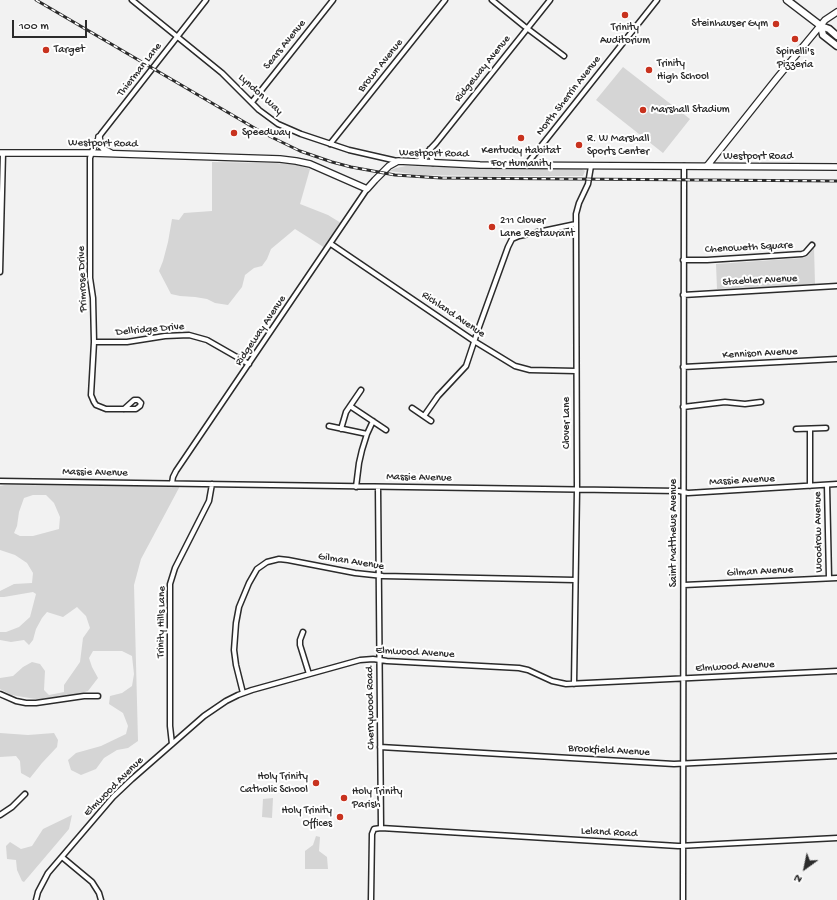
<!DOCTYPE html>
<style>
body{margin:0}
#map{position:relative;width:837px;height:900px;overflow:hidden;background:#f2f2f2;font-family:"Gochi Hand",sans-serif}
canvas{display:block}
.north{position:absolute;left:785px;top:848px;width:40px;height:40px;-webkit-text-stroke:3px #fff;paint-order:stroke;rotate:213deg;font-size:11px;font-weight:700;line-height:16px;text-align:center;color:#2b2b2b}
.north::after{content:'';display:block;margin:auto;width:14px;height:18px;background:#2b2b2b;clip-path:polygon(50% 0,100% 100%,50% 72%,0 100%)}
.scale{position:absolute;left:12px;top:20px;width:75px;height:18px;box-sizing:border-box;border:2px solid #2b2b2b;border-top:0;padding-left:5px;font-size:12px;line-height:14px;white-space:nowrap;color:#2b2b2b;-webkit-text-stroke:3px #fff;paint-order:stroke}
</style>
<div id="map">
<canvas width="837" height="900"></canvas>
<div class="north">N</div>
<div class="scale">100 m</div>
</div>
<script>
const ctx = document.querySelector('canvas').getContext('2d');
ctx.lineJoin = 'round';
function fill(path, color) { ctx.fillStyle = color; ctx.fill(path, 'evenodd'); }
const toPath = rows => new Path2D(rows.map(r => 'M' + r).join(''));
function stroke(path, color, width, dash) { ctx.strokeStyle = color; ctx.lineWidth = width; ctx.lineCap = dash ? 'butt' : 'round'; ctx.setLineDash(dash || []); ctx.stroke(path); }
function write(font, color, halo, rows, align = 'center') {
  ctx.font = font + ' "Gochi Hand",sans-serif'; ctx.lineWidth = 4; ctx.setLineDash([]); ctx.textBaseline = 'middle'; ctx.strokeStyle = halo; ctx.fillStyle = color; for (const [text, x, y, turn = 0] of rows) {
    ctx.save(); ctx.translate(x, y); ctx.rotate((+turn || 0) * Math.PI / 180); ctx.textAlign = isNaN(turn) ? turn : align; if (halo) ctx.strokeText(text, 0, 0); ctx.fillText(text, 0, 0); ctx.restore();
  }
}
fill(toPath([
 [623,67,690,119,663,153,596,100],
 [212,162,277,163,298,165,310,169,300,204,328,215,341,223,325,248,295,229,271,249,267,259,262,266,254,268,245,275,242,287,228,305,215,303,207,299,195,297,180,296,171,294,159,271,163,261,168,242,172,219,179,220,184,213,212,211],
 [406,166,572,169,582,169,585,171,583,176,490,176,420,175,389,171,396,168],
 [814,247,815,284,717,289,716,264,802,258,808,256],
 [5,485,180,486,141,559,134,585,138,741,128,748,117,750,104,758,96,769,81,775,71,770,68,760,76,753,101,746,126,734,128,726,123,713,109,704,110,696,122,693,132,686,134,674,132,656,122,651,93,651,89,658,92,667,98,678,88,691,68,697,42,700,11,695,0,689,0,678,13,676,23,667,32,662,40,664,45,671,44,690,49,695,64,692,64,685,80,662,83,638,90,628,86,616,77,607,63,617,47,612,42,618,36,629,33,640,29,645,24,640,11,642,0,640,0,632,6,632,19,627,30,617,36,594,33,592,4,597,0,597,0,591,14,584,32,583,33,573,27,563,15,555,0,550,0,486],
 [33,495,46,495,54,503,60,517,59,529,33,536,20,536,14,533,17,526,19,512,24,498],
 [0,733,28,735,54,733,58,740,57,747,42,763,30,778,21,773,20,761,16,756,0,757],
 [273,798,272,818,262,817,263,799],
 [72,815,69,829,24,882,22,881,17,870,16,860,7,859,6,846,10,842,21,849,32,846,43,829],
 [316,836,320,837,319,851,327,857,328,869,305,869,305,851,313,845]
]), '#d5d5d5');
const minor = toPath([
 [132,0,222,73,259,110,278,124,301,134,349,150,397,161],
 [492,0,524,26,564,56],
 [252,102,333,0],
 [330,144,445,0],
 [430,149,433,163],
 [418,162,436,143,550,0],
 [526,165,657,0],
 [331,244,474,341,515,366,530,370,576,371],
 [683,260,707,260,802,254,805,253,812,245],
 [0,272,3,153],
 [683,295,837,286],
 [94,342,127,342,165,336,189,335,207,340,249,364],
 [683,367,837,359],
 [350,406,386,430],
 [683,407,725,402,745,404,761,402],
 [412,408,431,421],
 [124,409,134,400,138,400,141,403,140,406,136,409,106,409,96,405,94,402,91,395,94,342,93,298,90,278,90,158,94,146,101,134,206,0],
 [424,416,438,396,466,366,479,327,508,247,512,239,519,236,576,224],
 [329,426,367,434],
 [341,429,346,412,361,390],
 [796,429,826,428],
 [810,429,810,486],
 [0,481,679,491,688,493,837,484],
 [172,483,173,477,176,471,367,189],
 [827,485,829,578],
 [356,487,359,463,362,450,367,434,373,421],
 [378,487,381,828],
 [684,585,837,578],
 [303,632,300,640,300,645,309,674],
 [574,684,577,490,576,214,579,203,588,184,591,166],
 [243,693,236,665,234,650,236,623,239,607,249,583,257,569,267,562,279,559,288,560,355,573,383,576,575,580],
 [0,694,16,701,26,703,36,703,84,696,98,696],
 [172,744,170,726,170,584,175,568,209,501,212,484],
 [380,747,674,764,837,756],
 [0,815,12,807,25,794],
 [62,857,92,882,99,893,101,900],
 [36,900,38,892,48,873,113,797,132,779,204,716,226,701,238,695,252,690,360,660,373,659,387,661,519,668,528,670,552,681,566,684,837,671],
 [371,900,372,834,374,829,381,828,678,846,837,838],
 [683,900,684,166]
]);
const secondary = toPath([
 [99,137,101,146,105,150,111,153],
 [0,153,91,153,280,159,296,161,310,164,367,189,375,180,389,166,398,161,480,165,837,167],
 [707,166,777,78,825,20,837,12]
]);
const primary = toPath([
 [787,0,821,26,829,29,837,36],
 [821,26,823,35,837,46]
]);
stroke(minor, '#2b2b2b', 7);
stroke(secondary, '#2b2b2b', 8);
stroke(primary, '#2b2b2b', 9);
stroke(minor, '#fff', 4);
stroke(secondary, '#fff', 5.5);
stroke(primary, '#fff', 6);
const rail = toPath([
 [36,0,263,133,300,151,332,162,351,167,395,175,441,178,837,181]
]);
stroke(rail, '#2b2b2b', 3);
stroke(rail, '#fff', 1.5, [4.5]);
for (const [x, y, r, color] of [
 [625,15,4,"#c8321e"],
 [776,24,4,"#c8321e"],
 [795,39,4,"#c8321e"],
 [46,50,4,"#c8321e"],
 [649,70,4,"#c8321e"],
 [643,110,4,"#c8321e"],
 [234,133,4,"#c8321e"],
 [521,138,4,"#c8321e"],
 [579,145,4,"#c8321e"],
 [492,227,4,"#c8321e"],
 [316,783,4,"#c8321e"],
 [344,798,4,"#c8321e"],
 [340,817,4,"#c8321e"]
]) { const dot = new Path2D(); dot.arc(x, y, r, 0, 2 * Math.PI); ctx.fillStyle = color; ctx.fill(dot); stroke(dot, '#fff', 1.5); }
write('11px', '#2b2b2b', '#fff', [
 ["Steinhauser Gym",768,24,"right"],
 ["Trinity",625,28,"center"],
 ["Auditorium",625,41,"center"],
 ["Target",54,50],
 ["Spinelli's",795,52,"center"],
 ["Pizzeria",795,65,"center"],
 ["Trinity",657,64],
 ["High School",657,77],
 ["Marshall Stadium",651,110],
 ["Speedway",242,133],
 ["R. W Marshall",587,139],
 ["Sports Center",587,152],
 ["Kentucky Habitat",521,151,"center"],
 ["For Humanity",521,164,"center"],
 ["211 Clover",500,221],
 ["Lane Restaurant",500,234],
 ["Holy Trinity",308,777,"right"],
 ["Catholic School",308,790,"right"],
 ["Holy Trinity",352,792],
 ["Parish",352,805],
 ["Holy Trinity",332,811,"right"],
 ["Offices",332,824,"right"]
], 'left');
write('11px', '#2b2b2b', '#fff', [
 ["Sears Avenue",285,45,-51],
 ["Brown Avenue",381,66,-51],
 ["Ridgeway Avenue",483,69,-51],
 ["Thierman Lane",140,70,-52],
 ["Lyndon Way",260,95,42],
 ["North Sherrin Avenue",569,96,-52],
 ["Westport Road",103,144,1],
 ["Westport Road",434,154,1],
 ["Westport Road",758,157],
 ["Chenoweth Square",749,248,-3],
 ["Primrose Drive",83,279,-92],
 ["Staebler Avenue",760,281,-3],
 ["Richland Avenue",453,315,34],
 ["Dellridge Drive",150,330,-5],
 ["Ridgeway Avenue",261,331,-56],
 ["Kennison Avenue",760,354,-3],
 ["Clover Lane",567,423,-90],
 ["Massie Avenue",95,473,1],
 ["Massie Avenue",419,478,1],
 ["Massie Avenue",742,481,-3],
 ["Woodrow Avenue",819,532,-91],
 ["Saint Matthews Avenue",674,533,-90],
 ["Gilman Avenue",351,562,9],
 ["Gilman Avenue",760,572,-3],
 ["Trinity Hills Lane",162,622,-89],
 ["Elmwood Avenue",415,653,3],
 ["Elmwood Avenue",735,667,-3],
 ["Cherrywood Road",371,708,-91],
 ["Brookfield Avenue",609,751,3],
 ["Elmwood Avenue",114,787,-45],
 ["Leland Road",609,833,3]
]);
</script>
